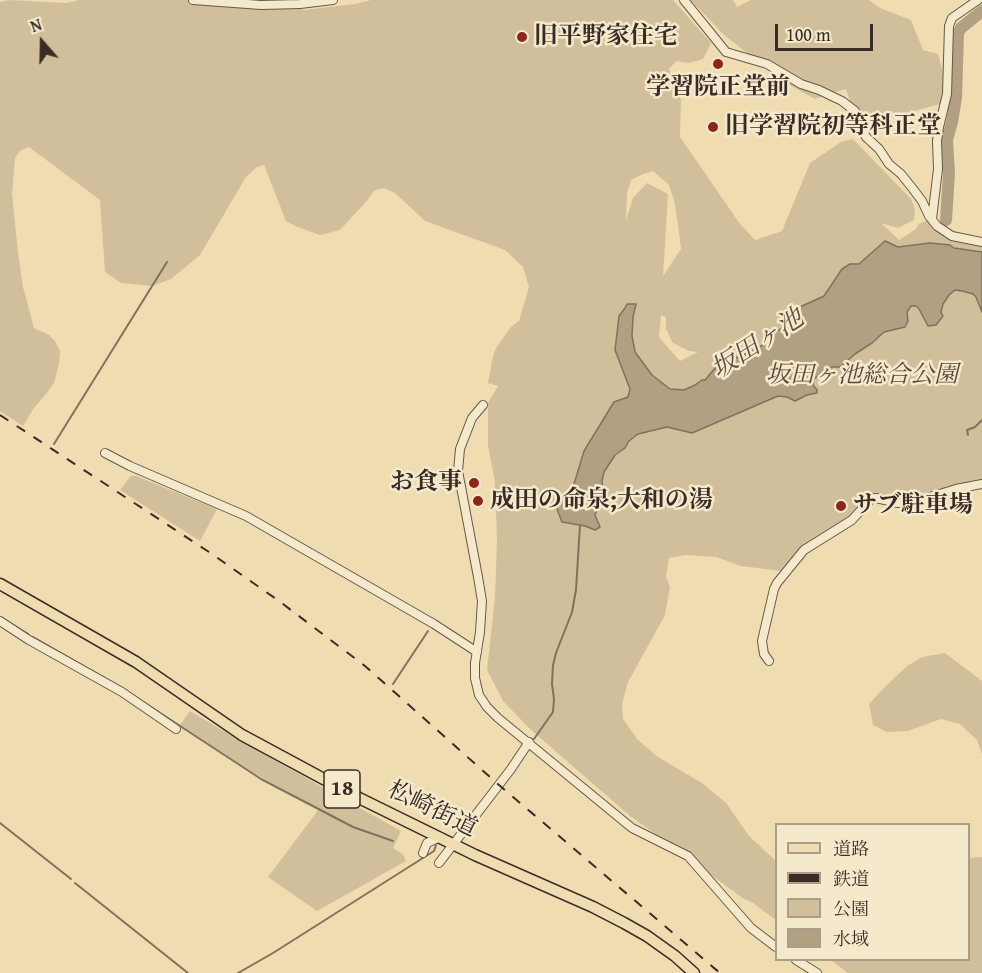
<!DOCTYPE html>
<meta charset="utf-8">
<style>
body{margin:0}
#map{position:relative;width:982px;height:973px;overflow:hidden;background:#efddb1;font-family:"Gentium Book Plus","Noto Serif JP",serif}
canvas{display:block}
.legend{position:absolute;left:775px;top:823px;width:195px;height:138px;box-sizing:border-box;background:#f5e9cc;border:2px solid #aa9d8a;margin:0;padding:8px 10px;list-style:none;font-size:18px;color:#392c27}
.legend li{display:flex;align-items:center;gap:12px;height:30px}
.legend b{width:30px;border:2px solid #aa9d8a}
.north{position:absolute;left:12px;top:12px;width:60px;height:60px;-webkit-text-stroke:4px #f5e9cc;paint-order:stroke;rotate:340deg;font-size:16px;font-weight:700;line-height:24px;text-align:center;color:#392c27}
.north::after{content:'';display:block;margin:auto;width:21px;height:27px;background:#392c27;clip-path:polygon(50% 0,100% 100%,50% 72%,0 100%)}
.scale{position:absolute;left:775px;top:24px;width:98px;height:27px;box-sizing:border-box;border:3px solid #392c27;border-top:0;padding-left:8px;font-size:18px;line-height:21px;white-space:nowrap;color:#392c27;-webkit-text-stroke:4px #f5e9cc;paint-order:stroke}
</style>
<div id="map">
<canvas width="982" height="973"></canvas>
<ul class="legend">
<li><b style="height:8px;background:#efddb1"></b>道路</li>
<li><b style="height:8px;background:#392c27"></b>鉄道</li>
<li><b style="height:16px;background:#d0bf9a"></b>公園</li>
<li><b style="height:16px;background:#b1a182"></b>水域</li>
</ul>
<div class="north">N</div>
<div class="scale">100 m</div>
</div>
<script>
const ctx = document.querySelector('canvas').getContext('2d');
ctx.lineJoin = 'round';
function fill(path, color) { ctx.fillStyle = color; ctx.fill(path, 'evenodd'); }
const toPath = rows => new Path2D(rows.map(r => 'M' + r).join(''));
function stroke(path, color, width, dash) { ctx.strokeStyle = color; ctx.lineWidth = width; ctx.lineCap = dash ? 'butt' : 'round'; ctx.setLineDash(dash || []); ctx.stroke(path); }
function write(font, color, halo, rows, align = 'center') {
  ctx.font = font + ' "Gentium Book Plus","Noto Serif JP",serif'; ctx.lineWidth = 5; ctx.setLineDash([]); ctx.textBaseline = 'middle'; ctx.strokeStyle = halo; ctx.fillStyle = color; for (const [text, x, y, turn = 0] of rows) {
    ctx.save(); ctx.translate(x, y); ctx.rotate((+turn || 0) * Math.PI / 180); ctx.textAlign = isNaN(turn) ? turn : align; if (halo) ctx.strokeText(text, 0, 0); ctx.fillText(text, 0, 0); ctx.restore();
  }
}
fill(toPath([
 [9,0,66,3,79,0,289,0,290,5,304,10,355,4,371,0,673,0,711,43,703,59,689,63,676,61,669,69,681,100,680,137,740,224,755,240,782,231,810,163,841,142,853,139,911,199,915,210,914,220,898,228,881,223,899,240,916,229,919,224,928,220,934,229,951,239,982,245,982,480,914,499,895,499,878,496,868,496,850,517,802,547,781,571,741,566,716,557,686,555,669,558,666,577,670,587,665,615,628,682,622,704,623,719,637,739,658,757,702,783,726,803,749,836,776,861,776,920,753,903,744,899,629,815,530,729,503,701,487,670,495,597,497,540,495,482,488,445,488,403,498,386,488,383,493,356,496,348,511,327,519,321,529,287,523,267,505,250,425,221,395,193,384,188,375,190,364,204,340,230,320,235,295,226,286,221,264,165,257,167,246,177,200,255,171,279,152,286,121,283,105,272,100,200,29,147,20,151,15,158,12,193,18,253,23,287,34,328,49,335,55,341,60,351,59,364,54,383,46,394,33,409,23,426,0,411,0,2],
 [653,171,669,185,674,200,678,225,681,249,663,276,668,194,647,183,633,198,626,220,627,193,631,180,643,174],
 [661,315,666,317,666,329,673,343,689,351,698,352,680,361,659,337],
 [691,0,733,0,737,7,751,0,869,0,880,8,911,20,923,50,938,54,951,101,871,123,854,113,846,89,815,99,784,82,723,34],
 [131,476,136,476,217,509,200,541,120,490],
 [945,653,982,681,982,754,977,740,960,724,941,719,908,731,887,732,873,725,869,704,883,689,907,666,922,657],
 [190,711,240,741,401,831,393,848,403,854,406,861,317,911,268,877,319,809,250,771,180,725],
 [982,857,982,973,848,973,831,960,968,960,969,858]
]), '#d0bf9a');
const water = toPath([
 [885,241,898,247,930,243,950,245,954,248,982,252,982,312,976,297,973,294,962,291,955,290,949,295,943,304,941,312,943,316,936,325,928,326,919,309,916,306,911,306,907,312,908,321,905,327,884,332,872,343,855,354,840,367,832,367,815,378,813,380,813,385,817,390,817,393,807,395,795,401,787,397,778,396,692,433,667,427,638,434,629,441,625,448,615,455,604,472,602,481,603,495,595,515,600,527,595,530,585,526,562,522,557,509,558,505,568,494,574,484,584,451,614,402,628,397,630,389,615,350,619,316,625,308,627,304,636,304,633,317,632,336,635,352,652,375,670,389,684,390,695,385,702,380,705,380,716,367,723,363,755,350,761,346,774,333,784,327,789,312,824,296,842,269,850,264,859,264,885,241]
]);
fill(water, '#b1a182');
stroke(water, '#81725e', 1.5);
stroke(toPath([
 [968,435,967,430,975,427,982,420],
 [54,444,167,262],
 [0,617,28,634],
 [33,637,119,686,261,779,353,827,393,841],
 [393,684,428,631],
 [534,739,553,712,554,699,552,684,553,665,556,653,572,612,576,590,580,525],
 [0,823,71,879],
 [75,883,188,973],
 [238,973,273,953,434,851,436,845]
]), '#81725e', 2);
stroke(toPath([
 [946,220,949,173,947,140,952,122,956,98,958,33,961,28,982,11]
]), '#b1a182', 12);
const minor = toPath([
 [193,0,261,5,300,4,333,0],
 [684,0,726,52,767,64,801,84,819,90,842,101,855,111,866,137,879,149,889,164,901,174,913,189,922,201,929,216,937,226,952,236,982,242],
 [932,219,938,169,937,141,939,127,947,94,949,26,952,18,978,0],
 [483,405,472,418,460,449,458,471,478,577,482,601,480,632,475,663,475,678,479,695,487,707,498,718,632,828,688,856,751,928,776,947],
 [105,453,130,466,246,516,434,624,477,652],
 [0,621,29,640,122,692,176,729],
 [769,661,764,654,762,641,774,589,777,583,804,550,852,520,871,499,876,498,898,503,914,502,956,489,982,484],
 [423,853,427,843,440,837],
 [439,863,511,769,529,742],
 [796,960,817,973]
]);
const major = toPath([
 [0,584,136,662,242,735,359,798,475,855,593,907,624,923,647,936,675,956,694,973]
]);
stroke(minor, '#66584a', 10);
stroke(major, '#392c27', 13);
stroke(minor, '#f5e9cc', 8);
stroke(major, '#efddb1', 10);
stroke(toPath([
 [0,415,209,552,279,601,365,666,499,785,720,973]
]), '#392c27', 2, [10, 10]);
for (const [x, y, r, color] of [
 [522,37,6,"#8f2418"],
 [718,64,6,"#8f2418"],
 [713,127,6,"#8f2418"],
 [474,483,6,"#8f2418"],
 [478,501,6,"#8f2418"],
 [841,506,6,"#8f2418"]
]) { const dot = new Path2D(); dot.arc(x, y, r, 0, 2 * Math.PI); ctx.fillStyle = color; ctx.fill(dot); stroke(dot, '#f5e9cc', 2); }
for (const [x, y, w] of [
 [342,789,36]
]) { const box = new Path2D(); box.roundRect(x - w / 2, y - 19, w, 38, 4.5); ctx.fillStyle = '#f5e9cc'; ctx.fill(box); stroke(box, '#392c27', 1.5); }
write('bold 22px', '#392c27', null, [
 ["18",342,789]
]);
write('bold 24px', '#392c27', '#f5e9cc', [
 ["旧平野家住宅",534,37],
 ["学習院正堂前",718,88,"center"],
 ["旧学習院初等科正堂",725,127],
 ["お食事",462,483,"right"],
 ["成田の命泉;大和の湯",490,501],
 ["サブ駐車場",853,506]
], 'left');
write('italic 24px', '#57493e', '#f5e9cc', [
 ["坂田ヶ池総合公園",862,376]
]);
write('24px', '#392c27', '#f5e9cc', [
 ["松崎街道",432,810,26]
]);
write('italic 26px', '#5d4f42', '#f5e9cc', [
 ["坂田ヶ池",758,345,-33]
]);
</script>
